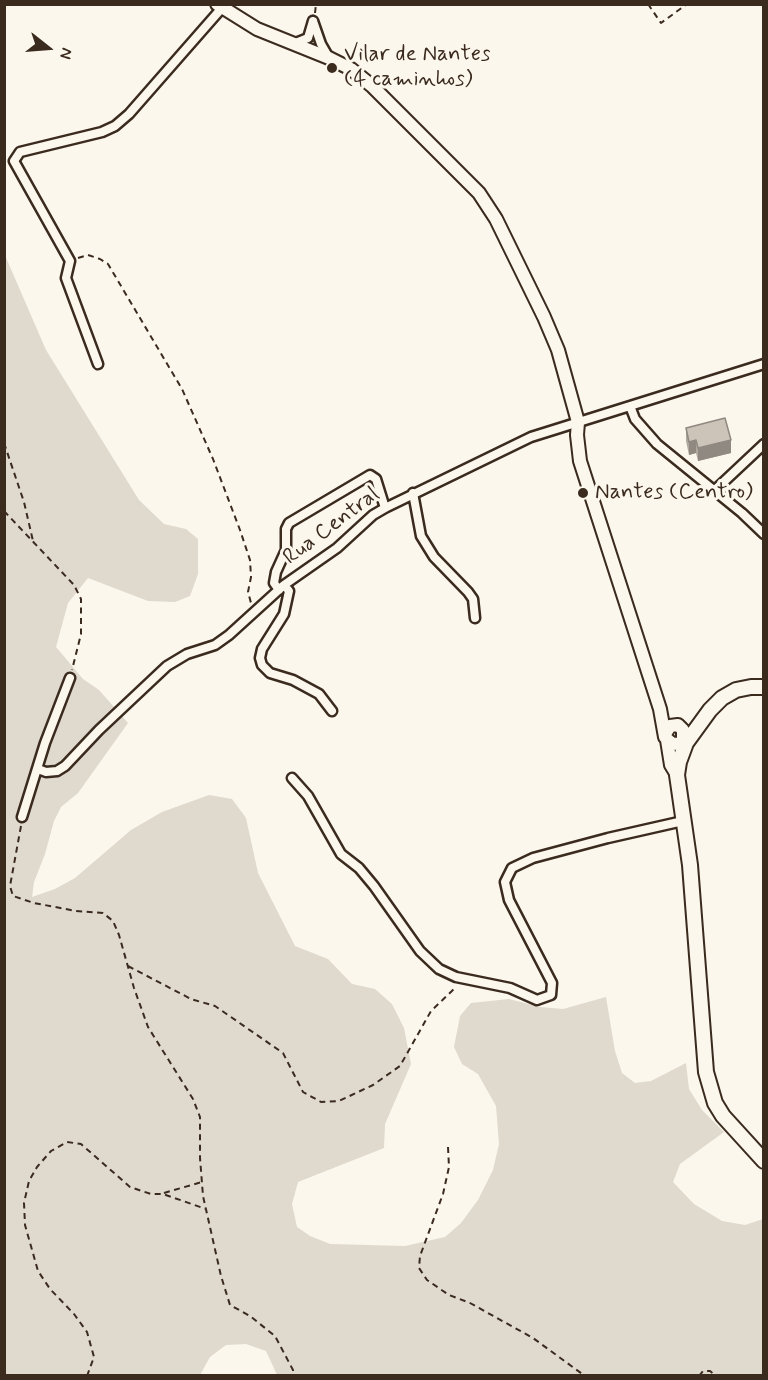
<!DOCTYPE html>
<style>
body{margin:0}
#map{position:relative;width:768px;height:1380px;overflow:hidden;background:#fbf7ec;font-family:Mynerve,sans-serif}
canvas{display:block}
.frame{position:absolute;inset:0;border:6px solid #3b2a1e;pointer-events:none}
.north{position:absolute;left:18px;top:18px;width:60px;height:60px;-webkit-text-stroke:4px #fbf7ec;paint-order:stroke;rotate:107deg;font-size:16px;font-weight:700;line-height:24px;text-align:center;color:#3b2a1e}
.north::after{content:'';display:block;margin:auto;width:21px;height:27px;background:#3b2a1e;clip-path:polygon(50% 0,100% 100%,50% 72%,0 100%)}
</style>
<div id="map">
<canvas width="768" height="1380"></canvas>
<div class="frame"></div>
<div class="north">N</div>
</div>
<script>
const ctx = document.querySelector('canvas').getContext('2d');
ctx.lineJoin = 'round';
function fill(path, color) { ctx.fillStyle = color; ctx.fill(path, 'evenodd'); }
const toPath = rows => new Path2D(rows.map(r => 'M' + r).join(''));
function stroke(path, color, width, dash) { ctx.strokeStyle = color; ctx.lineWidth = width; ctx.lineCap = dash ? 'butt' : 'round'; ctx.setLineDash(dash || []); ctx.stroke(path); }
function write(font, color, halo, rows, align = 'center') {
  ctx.font = font + ' Mynerve,sans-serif'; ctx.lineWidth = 6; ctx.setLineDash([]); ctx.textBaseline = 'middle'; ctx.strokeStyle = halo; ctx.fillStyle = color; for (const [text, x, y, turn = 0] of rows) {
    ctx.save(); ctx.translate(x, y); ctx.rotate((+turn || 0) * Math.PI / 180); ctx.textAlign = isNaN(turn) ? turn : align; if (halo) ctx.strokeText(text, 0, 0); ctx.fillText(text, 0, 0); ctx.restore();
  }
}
fill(toPath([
 [4,253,46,350,139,500,164,524,186,529,198,539,198,574,190,596,175,602,148,601,88,578,68,603,56,647,83,679,99,690,128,723,78,793,61,807,54,821,45,854,34,882,32,897,55,889,75,878,131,830,162,812,209,795,232,799,246,818,258,873,295,946,328,959,352,984,375,989,392,1004,404,1028,411,1064,385,1124,384,1148,298,1182,292,1204,297,1227,310,1236,330,1244,405,1246,445,1237,461,1223,478,1200,493,1170,499,1144,496,1106,478,1074,462,1064,454,1047,460,1016,471,1003,509,999,540,1007,563,1009,606,997,615,1051,622,1073,635,1083,651,1081,686,1063,689,1089,702,1110,724,1132,680,1164,673,1182,694,1204,722,1221,745,1225,763,1219,763,1375,277,1375,266,1351,246,1344,226,1345,210,1357,200,1375,5,1375]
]), '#dfd9ce');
const minor = toPath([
 [313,21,321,44,329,58],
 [293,44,308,38,313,21],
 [98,364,66,278,70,261,14,161,20,152,102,132,115,126,129,114,221,9],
 [630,406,635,419,657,444,742,513,764,534],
 [715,490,764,444],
 [413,493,421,536,434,557,468,592,473,599,475,618],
 [284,585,289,591,284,614,262,649,260,658,262,665,270,673,293,680,319,694,332,711],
 [279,590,274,583,276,572,286,550,286,529,289,523,370,475,376,479,385,508],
 [38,769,46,772,57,771,65,766,99,730,167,666,187,654,215,645,229,635,284,585,337,548,373,515,385,508,531,437,764,364],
 [292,778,308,796,341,854,359,868,374,886,420,951,439,969,456,977,510,988,537,1000,551,995,552,983,509,900,505,882,512,868,533,858,608,838,683,821],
 [22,817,45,743,70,678]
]);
const secondary = toPath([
 [217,4,257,29,329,58,351,69,372,86,479,193,496,219,544,317,558,350,578,422,577,435,580,461,660,709,665,737,672,744,686,743,684,733],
 [665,734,670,726,678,725,683,730,683,739],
 [667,740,671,765,677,775]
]);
const primary = toPath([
 [764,687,751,687,736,690,722,698,710,710,686,743,679,762,677,775,690,865,706,1072,715,1103,723,1116,764,1161]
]);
stroke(minor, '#3b2a1e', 13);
stroke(secondary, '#3b2a1e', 16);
stroke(primary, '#3b2a1e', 18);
stroke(toPath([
 [648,4,661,23,687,4],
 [315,13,316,4],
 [78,258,88,255,100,259,108,264,182,389,213,459,240,530,250,560,251,577,248,592,251,603],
 [4,443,24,502,33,541],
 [4,511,74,585,81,599,81,634,72,670],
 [21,826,10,886,13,896,34,903,76,911,103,913,113,921,119,935,134,988,148,1027,193,1099,200,1117,200,1158,203,1196,221,1276,230,1305,250,1316,275,1336,293,1370,293,1376],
 [128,966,191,999,215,1006,283,1053,303,1092,321,1102,339,1101,373,1085,400,1066,431,1011,456,987],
 [448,1147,449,1167,443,1194,420,1256,419,1268,427,1280,449,1295,470,1303,533,1338,585,1376],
 [164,1193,202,1182],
 [87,1376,94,1357,87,1332,74,1314,50,1289,38,1271,25,1225,24,1203,29,1181,37,1167,51,1151,67,1142,81,1144,130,1187,151,1194,163,1194,206,1209],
 [699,1376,703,1371,710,1371,716,1376]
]), '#3b2a1e', 2, [6, 4.5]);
stroke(minor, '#fbf7ec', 8);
stroke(secondary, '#fbf7ec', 12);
stroke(primary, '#fbf7ec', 14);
fill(toPath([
 [686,428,731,453,698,461,696,453,689,455,686,441]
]), '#afa99f');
fill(toPath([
 [696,440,696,453,689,455,689,442],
 [731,440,731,453,698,461,698,448]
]), '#8f8982');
const building = toPath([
 [725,418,731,440,698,448,696,440,689,442,686,428,725,418]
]);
fill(building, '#ccc4b9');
stroke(building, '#8f8982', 1.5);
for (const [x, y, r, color] of [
 [332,68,6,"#3b2a1e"],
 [583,493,6,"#3b2a1e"]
]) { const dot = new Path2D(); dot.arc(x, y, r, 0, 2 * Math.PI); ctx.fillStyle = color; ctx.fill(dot); stroke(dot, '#fbf7ec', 2); }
write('22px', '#3b2a1e', '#fbf7ec', [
 ["Vilar de Nantes",344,55],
 ["(4 caminhos)",344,80],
 ["Nantes (Centro)",595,493]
], 'left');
write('22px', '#3b2a1e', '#fbf7ec', [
 ["Rua Central",332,527,-37]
]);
</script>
